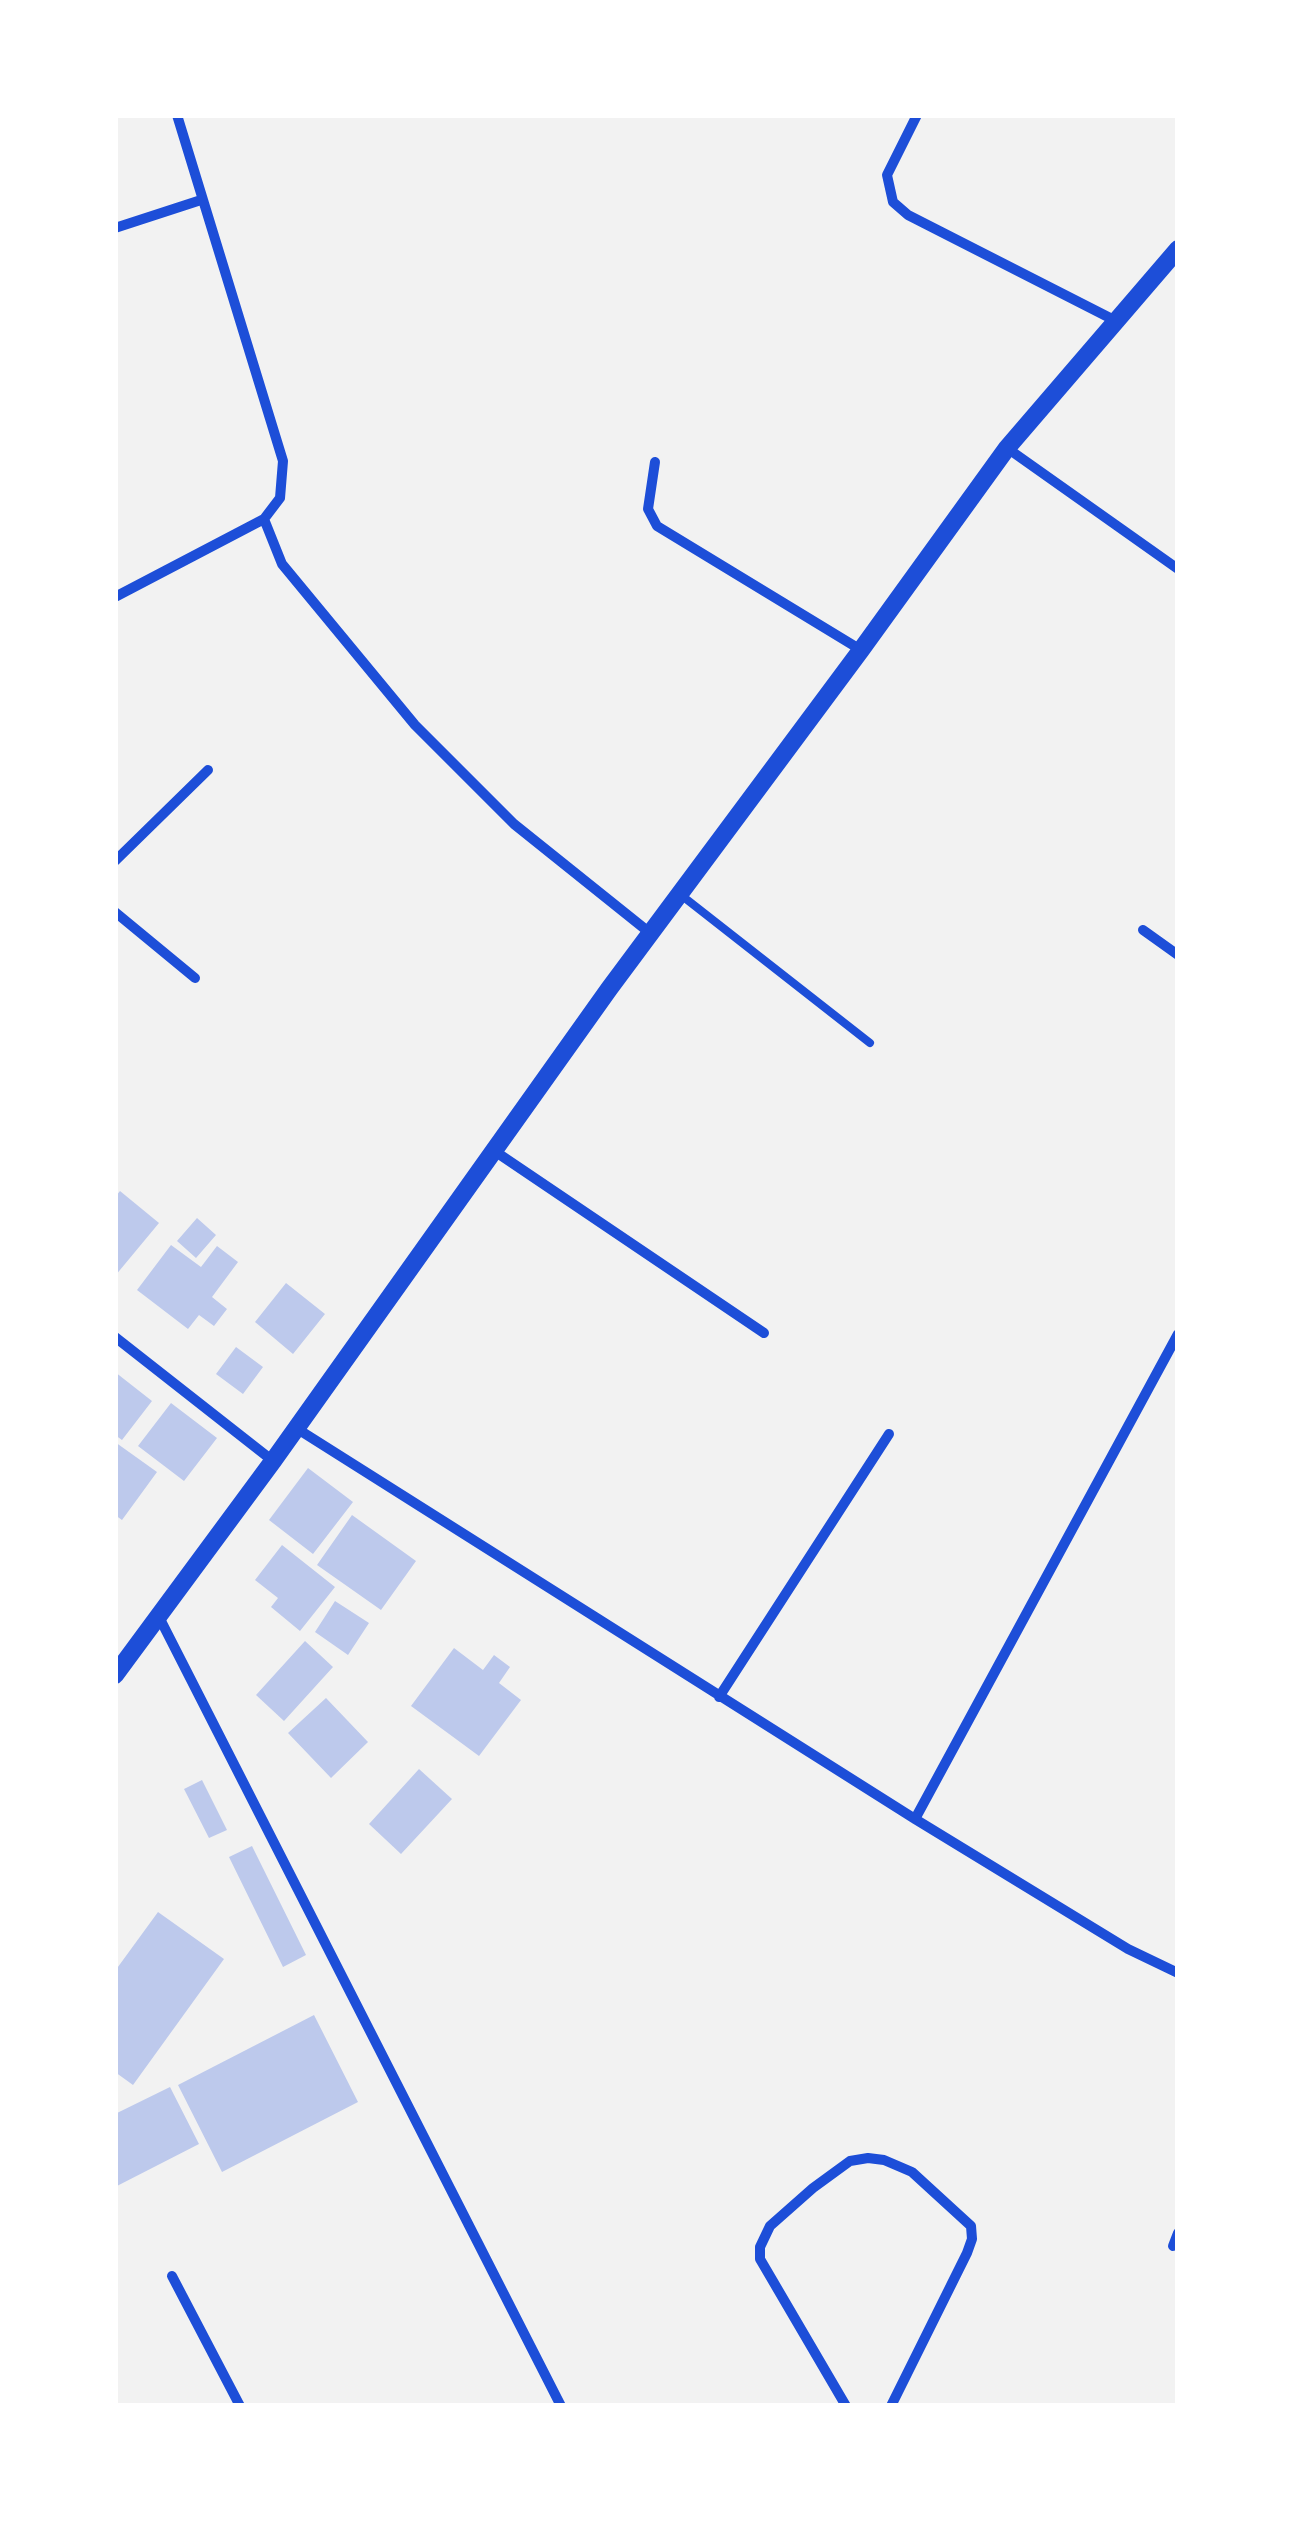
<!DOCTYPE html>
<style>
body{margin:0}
#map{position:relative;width:1293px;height:2521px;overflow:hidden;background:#f2f2f2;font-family:"IBM Plex Sans",sans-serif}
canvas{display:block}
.frame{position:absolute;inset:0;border:118px solid #fff;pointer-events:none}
</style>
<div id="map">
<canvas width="1293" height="2521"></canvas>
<div class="frame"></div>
</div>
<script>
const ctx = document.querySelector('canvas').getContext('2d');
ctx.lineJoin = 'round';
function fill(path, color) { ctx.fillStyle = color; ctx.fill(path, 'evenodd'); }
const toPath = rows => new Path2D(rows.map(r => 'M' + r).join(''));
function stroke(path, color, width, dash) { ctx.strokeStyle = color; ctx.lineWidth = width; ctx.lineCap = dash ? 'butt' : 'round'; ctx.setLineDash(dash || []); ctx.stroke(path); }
fill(toPath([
 [120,1191,159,1223,115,1276,115,1197],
 [197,1218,216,1235,196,1258,177,1241],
 [171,1245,201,1267,217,1246,238,1262,212,1297,227,1309,214,1326,199,1315,188,1329,137,1290],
 [286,1283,325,1314,293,1354,255,1322],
 [236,1347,263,1367,243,1394,216,1374],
 [115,1372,152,1401,122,1440,115,1435],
 [171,1403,217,1438,184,1481,138,1446],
 [115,1442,157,1472,122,1520,115,1515],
 [308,1468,353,1502,313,1554,269,1520],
 [352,1515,416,1561,381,1610,317,1565],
 [282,1545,335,1587,300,1631,271,1607,278,1598,255,1580],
 [335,1601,369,1623,348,1655,315,1632],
 [305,1641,333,1667,284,1721,256,1695],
 [454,1648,483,1670,494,1655,510,1667,499,1683,521,1700,479,1756,411,1706],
 [326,1698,368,1742,331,1778,288,1733],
 [419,1769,452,1799,401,1854,369,1824],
 [202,1780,227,1830,209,1838,184,1789],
 [252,1846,306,1955,283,1967,229,1857],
 [158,1912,224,1959,133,2085,115,2072,115,1971],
 [314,2015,358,2102,222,2172,178,2085],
 [170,2087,199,2144,115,2187,115,2114]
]), '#bdc9ec');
stroke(toPath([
 [681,895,870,1043]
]), '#1d4ed8', 8);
stroke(toPath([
 [177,115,283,461,280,498,264,519,282,564,415,725,514,824,650,933],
 [917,115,887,175,893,202,908,215,1116,321],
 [115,228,201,200],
 [1007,448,1178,569],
 [655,462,648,509,657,526,861,650],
 [115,597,264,519],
 [115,861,208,770],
 [115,912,195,978],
 [1143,930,1178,955],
 [493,1150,764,1333],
 [115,1337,273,1461],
 [296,1428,915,1819,1128,1949,1178,1973],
 [159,1617,561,2406],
 [719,1697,889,1434],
 [915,1819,1178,1334],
 [1173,2246,1178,2233],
 [172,2276,240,2406],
 [846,2406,760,2259,760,2247,770,2226,813,2188,850,2161,868,2158,884,2160,912,2172,971,2226,972,2239,967,2253,891,2406]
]), '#1d4ed8', 10);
stroke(toPath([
 [115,1675,273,1461,609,989,861,650,1007,448,1178,249]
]), '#1d4ed8', 18);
</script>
